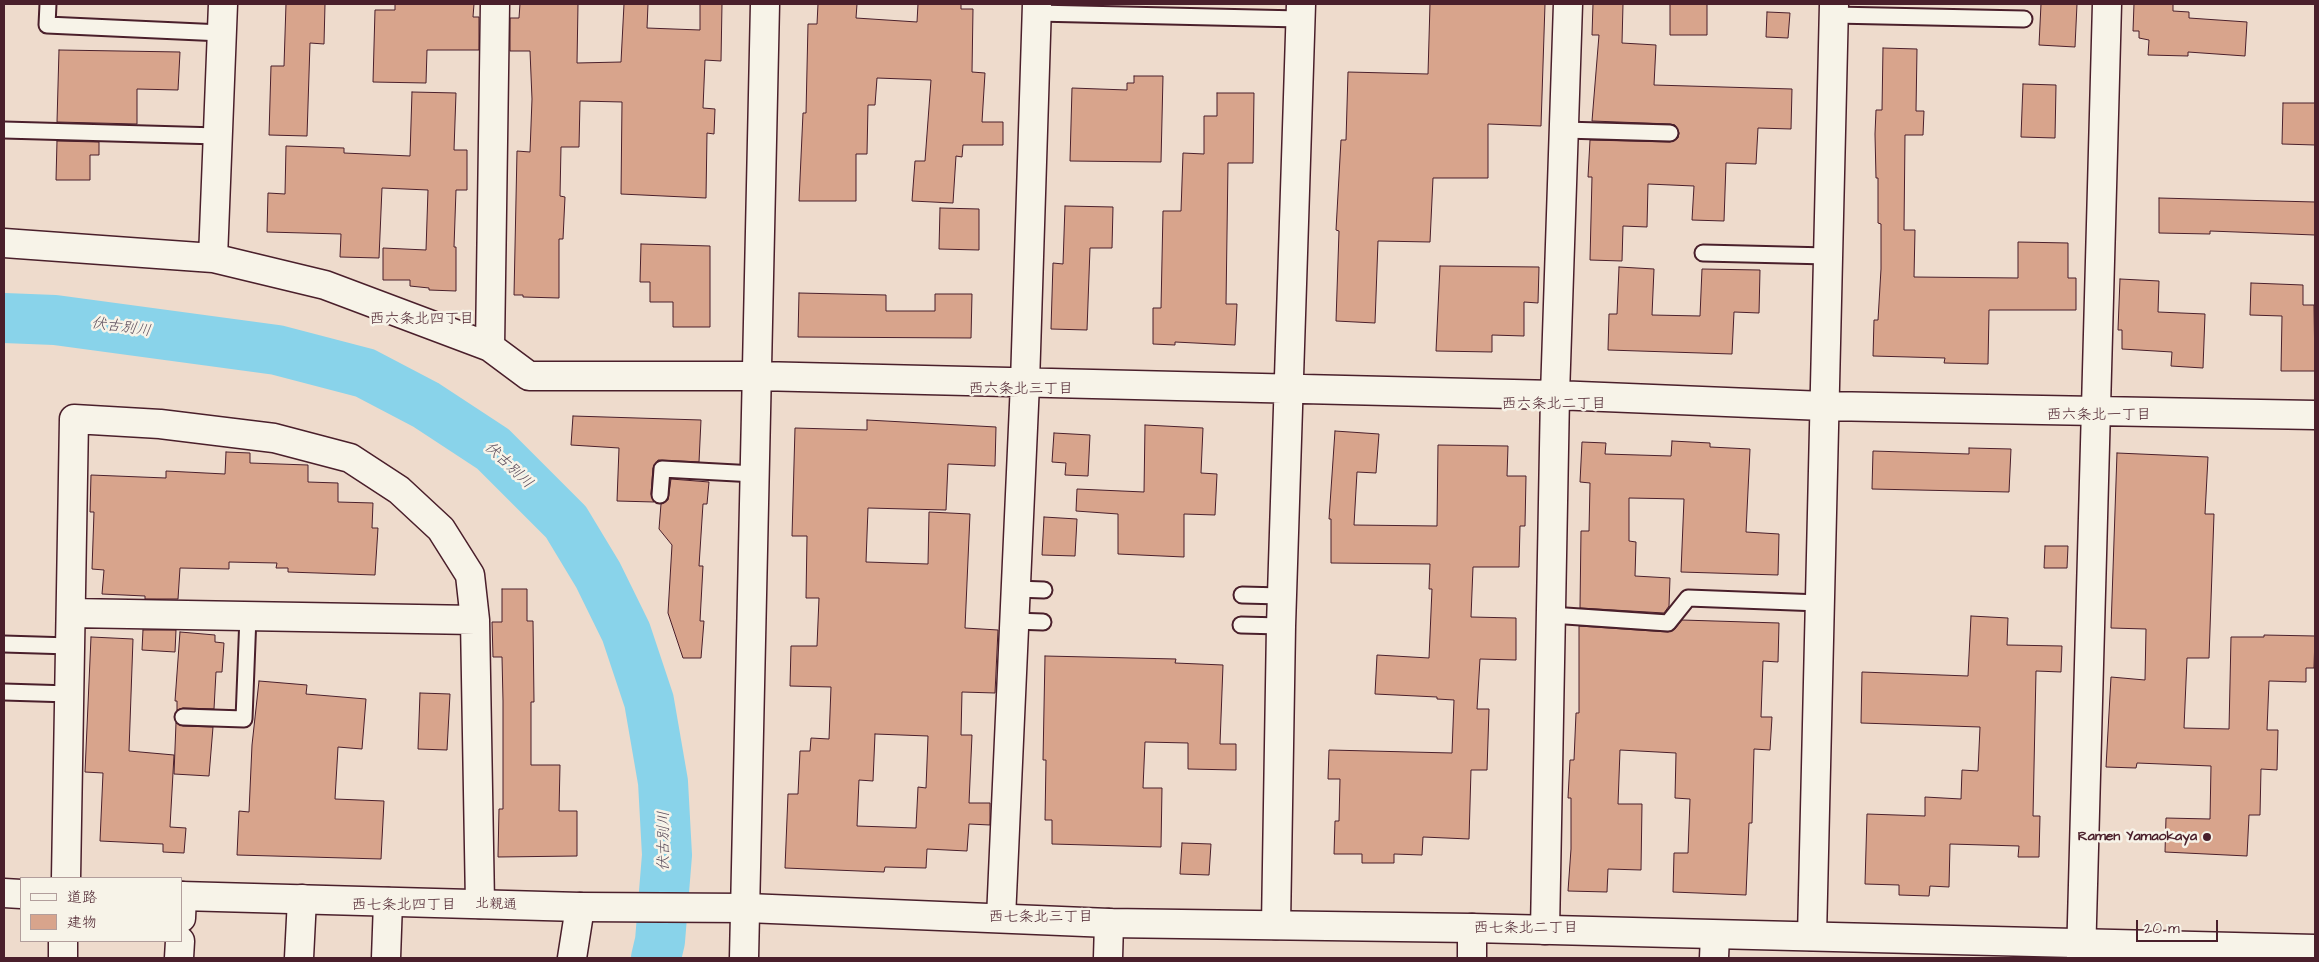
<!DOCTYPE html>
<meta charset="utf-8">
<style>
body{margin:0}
#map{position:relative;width:2319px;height:962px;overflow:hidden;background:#eedbcc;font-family:"Architects Daughter","Klee One",sans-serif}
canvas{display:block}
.frame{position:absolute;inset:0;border:5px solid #4a1f2b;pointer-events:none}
.legend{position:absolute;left:20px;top:877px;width:162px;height:65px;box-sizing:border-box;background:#f7f3e8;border:1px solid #b29e9c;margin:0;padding:6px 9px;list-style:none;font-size:15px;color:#4a1f2b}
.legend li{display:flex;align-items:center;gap:10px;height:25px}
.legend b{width:25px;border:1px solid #b29e9c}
.scale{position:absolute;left:2136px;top:920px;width:82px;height:22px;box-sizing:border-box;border:2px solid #4a1f2b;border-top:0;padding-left:6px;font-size:15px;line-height:18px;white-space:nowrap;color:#4a1f2b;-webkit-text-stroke:4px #f7f3e8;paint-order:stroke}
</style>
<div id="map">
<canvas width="2319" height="962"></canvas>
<div class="frame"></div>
<ul class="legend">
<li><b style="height:6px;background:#f7f3e8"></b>道路</li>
<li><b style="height:14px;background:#d8a48c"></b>建物</li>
</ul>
<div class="scale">20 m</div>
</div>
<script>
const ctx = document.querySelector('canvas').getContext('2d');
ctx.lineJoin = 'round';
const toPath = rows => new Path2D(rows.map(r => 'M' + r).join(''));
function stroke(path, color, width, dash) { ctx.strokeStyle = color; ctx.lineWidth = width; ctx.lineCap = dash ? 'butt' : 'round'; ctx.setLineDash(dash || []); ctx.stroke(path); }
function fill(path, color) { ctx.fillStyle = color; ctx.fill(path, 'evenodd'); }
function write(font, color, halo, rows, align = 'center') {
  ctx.font = font + ' "Architects Daughter","Klee One",sans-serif'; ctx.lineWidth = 5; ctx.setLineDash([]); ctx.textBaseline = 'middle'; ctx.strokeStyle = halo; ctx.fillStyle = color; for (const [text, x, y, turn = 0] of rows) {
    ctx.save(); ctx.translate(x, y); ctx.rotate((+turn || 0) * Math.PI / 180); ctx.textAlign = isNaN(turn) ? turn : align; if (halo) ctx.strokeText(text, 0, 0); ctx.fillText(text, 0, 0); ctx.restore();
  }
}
stroke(toPath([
 [4,318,55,320,277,350,365,373,426,405,493,449,566,522,598,575,626,632,649,701,663,782,667,855,660,941,656,958]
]), '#89d3ea', 50);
const building = toPath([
 [286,4,325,4,324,44,310,43,307,136,269,135,271,66,284,66,286,4],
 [395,4,474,4,473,17,479,17,479,50,427,50,426,83,373,82,375,10,395,10,395,4],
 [520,4,578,4,577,63,621,62,624,4,648,4,647,28,700,30,700,4,722,4,721,61,705,60,703,108,715,109,714,134,707,133,706,198,621,194,622,102,580,101,579,147,561,147,560,196,565,197,563,239,559,239,559,298,523,297,523,295,514,295,517,151,530,152,532,99,530,51,510,51,510,18,519,18,520,4],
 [818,4,857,4,856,18,917,22,918,4,961,4,961,9,973,9,972,72,985,73,982,122,1003,122,1003,145,963,145,962,157,956,156,953,203,912,201,915,161,925,161,931,80,877,78,875,105,868,105,867,154,856,154,856,201,799,201,803,113,806,113,808,24,817,24,818,4],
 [1430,4,1545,4,1541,126,1488,124,1488,178,1433,178,1430,242,1378,241,1375,323,1336,321,1339,231,1336,230,1341,140,1346,140,1348,72,1428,74,1430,4],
 [1593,4,1623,4,1622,43,1656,45,1654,85,1792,89,1791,129,1758,128,1756,164,1726,163,1724,221,1692,220,1694,186,1648,184,1647,227,1623,226,1622,261,1590,260,1592,177,1588,177,1590,140,1670,142,1678,138,1679,133,1675,125,1670,124,1592,121,1599,35,1592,35,1593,4],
 [1670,4,1707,4,1707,35,1670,35,1670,4],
 [2041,4,2077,4,2075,47,2039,45,2041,4],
 [2134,4,2173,4,2173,11,2189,12,2189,18,2247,22,2245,56,2188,52,2188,56,2148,55,2149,40,2139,38,2139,31,2133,31,2134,4],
 [1767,12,1790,13,1788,38,1766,37,1767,12],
 [1883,48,1917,49,1916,111,1924,111,1923,135,1905,135,1904,230,1915,230,1914,277,2018,278,2018,242,2068,243,2068,278,2076,278,2076,310,1989,310,1988,364,1944,363,1945,358,1873,356,1874,320,1878,320,1881,269,1881,224,1878,223,1878,178,1876,178,1875,134,1876,110,1882,110,1883,48],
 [59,50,180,52,178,90,137,89,137,124,57,122,59,50],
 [1134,76,1163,76,1161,162,1070,161,1072,88,1127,90,1127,83,1134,83,1134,76],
 [2023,84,2056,85,2055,138,2021,137,2023,84],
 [412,92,456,93,454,150,467,150,467,190,456,190,454,247,456,247,456,291,429,290,429,288,410,286,410,280,383,280,383,248,426,250,428,190,382,188,379,258,340,257,341,234,267,232,268,193,285,194,286,146,344,148,344,153,410,156,412,92],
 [1217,93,1254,93,1253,163,1228,163,1226,304,1237,304,1235,345,1175,342,1175,345,1153,344,1153,308,1161,308,1163,211,1181,211,1183,153,1204,154,1204,116,1217,116,1217,93],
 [2283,103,2315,103,2315,145,2282,144,2283,103],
 [57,141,99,142,99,155,90,155,90,180,56,180,57,141],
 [2159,198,2315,202,2315,235,2210,231,2210,234,2159,233,2159,198],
 [1065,206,1113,207,1112,248,1090,248,1087,330,1051,329,1053,263,1063,264,1065,206],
 [940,208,979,209,979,250,939,249,940,208],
 [641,244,710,246,710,327,673,327,673,302,650,302,650,282,640,282,641,244],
 [1440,266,1539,267,1538,303,1524,302,1524,336,1492,335,1492,352,1436,351,1440,266],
 [1619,267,1654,269,1652,315,1700,316,1702,269,1760,270,1759,313,1734,312,1732,354,1608,350,1609,314,1617,314,1619,267],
 [2120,279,2159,281,2158,312,2205,314,2203,368,2171,366,2172,352,2122,349,2122,330,2118,330,2120,279],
 [2251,283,2303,285,2303,305,2314,305,2315,371,2281,371,2282,316,2250,315,2251,283],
 [799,293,886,295,886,311,935,311,935,294,972,294,971,338,798,337,799,293],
 [573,416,701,420,699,462,658,460,653,468,651,494,654,502,617,501,619,448,571,445,573,416],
 [867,420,996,427,995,466,948,464,946,510,868,508,866,562,928,564,929,512,970,514,965,628,998,630,995,693,962,692,961,735,972,735,969,803,990,803,990,825,969,824,967,851,927,849,926,868,885,867,884,872,785,868,788,794,798,794,800,751,810,751,811,738,829,739,831,687,790,686,791,646,817,646,819,598,806,598,807,536,792,536,795,428,867,430,867,420],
 [875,734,928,736,926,788,918,787,916,828,857,826,859,780,873,781,875,734],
 [1145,425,1203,428,1201,473,1217,474,1215,515,1184,514,1184,557,1118,554,1118,514,1076,511,1077,489,1144,492,1145,425],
 [1335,431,1379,434,1376,473,1357,472,1354,525,1437,526,1438,445,1508,446,1507,476,1526,476,1525,526,1520,526,1519,567,1473,567,1471,617,1516,618,1516,660,1480,659,1477,709,1489,709,1487,770,1471,770,1469,839,1423,837,1422,855,1394,854,1394,863,1362,863,1362,854,1334,854,1335,821,1339,821,1340,779,1328,779,1329,750,1452,753,1454,700,1437,699,1437,697,1375,694,1377,655,1429,658,1432,589,1429,589,1430,564,1331,563,1331,519,1329,519,1335,431],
 [1054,433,1090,435,1088,476,1065,475,1066,463,1052,462,1054,433],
 [1672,441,1710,443,1710,447,1750,449,1746,532,1779,534,1778,575,1681,572,1684,499,1629,498,1629,541,1636,542,1635,576,1670,578,1669,606,1664,613,1580,608,1581,531,1589,531,1590,483,1580,482,1582,442,1606,443,1605,454,1671,456,1672,441],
 [1969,448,2011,449,2009,492,1872,489,1873,451,1969,454,1969,448],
 [226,452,250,453,250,463,308,465,308,482,338,483,338,502,373,503,372,528,378,528,375,575,288,572,288,568,276,568,277,563,229,562,229,569,180,568,178,599,145,599,145,596,102,594,104,570,92,569,94,512,90,512,91,475,166,478,166,471,225,474,226,452],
 [2117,453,2208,457,2205,514,2214,514,2209,658,2187,658,2184,728,2229,729,2231,637,2264,637,2264,635,2315,636,2314,668,2306,668,2306,682,2269,681,2267,730,2278,730,2277,770,2261,769,2260,815,2249,815,2247,856,2165,852,2166,818,2210,819,2211,766,2137,763,2136,768,2106,767,2111,677,2145,680,2146,629,2111,628,2117,453],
 [671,479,709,482,707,504,703,504,699,566,703,566,700,621,704,621,701,658,683,658,668,613,672,545,659,529,661,504,668,500,671,479],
 [1044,517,1077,519,1075,556,1042,555,1044,517],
 [2045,546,2068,546,2067,568,2044,568,2045,546],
 [502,589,527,589,527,621,533,621,534,702,531,702,531,765,560,765,559,811,577,811,577,856,498,857,499,809,503,809,503,701,502,657,493,657,492,622,502,622,502,589],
 [1971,616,2008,618,2007,645,2062,646,2061,672,2036,671,2033,816,2040,816,2039,857,2018,857,2019,846,1950,844,1949,887,1930,886,1929,896,1899,895,1899,885,1865,884,1867,814,1925,816,1925,797,1961,799,1962,770,1978,771,1980,727,1861,723,1862,672,1968,676,1971,616],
 [1682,620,1779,623,1778,662,1763,661,1761,717,1772,717,1770,750,1754,749,1752,823,1749,823,1746,895,1673,892,1674,853,1688,853,1690,799,1675,798,1676,753,1620,750,1618,804,1642,804,1641,870,1608,869,1607,892,1568,891,1571,849,1571,798,1568,798,1570,760,1574,760,1576,713,1579,713,1579,626,1668,632,1675,629,1682,620],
 [143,630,176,630,175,652,142,650,143,630],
 [180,632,215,635,215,642,224,643,222,672,216,672,214,709,183,708,177,710,177,701,175,701,180,632],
 [91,637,133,639,129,751,174,755,170,827,186,828,184,853,163,852,163,844,100,841,103,773,85,772,91,637],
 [1045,656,1176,659,1175,663,1223,665,1220,744,1236,744,1236,770,1188,769,1188,743,1145,742,1143,788,1162,788,1161,847,1052,844,1052,820,1045,820,1046,760,1043,760,1045,656],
 [259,681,307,685,306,694,366,699,362,749,338,747,335,799,384,801,381,859,237,855,239,811,249,812,252,745,259,681],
 [420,693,450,694,447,750,418,749,420,693],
 [176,723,183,726,213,727,209,776,174,774,176,723],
 [1182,843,1211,844,1209,875,1180,874,1182,843]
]);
fill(building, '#d8a48c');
stroke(building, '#4a1f2b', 1);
const lane = toPath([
 [48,4,47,25,222,33],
 [1036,13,1300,19],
 [1834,15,2024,19],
 [4,130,218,136],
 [1564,130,1670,133],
 [1703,253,1828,256],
 [660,495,662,469,755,474],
 [1016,589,1044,590],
 [1242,595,1282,596],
 [1551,615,1668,623,1688,598,1820,603],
 [1014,621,1043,622],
 [1241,625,1281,626],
 [4,644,70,646],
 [4,692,70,694],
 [183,717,244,719,248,616]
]);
const street = toPath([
 [4,243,213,258,325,285,490,347,529,376,757,376,1555,395,1824,406,2315,415],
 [213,258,223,4],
 [490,347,495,4],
 [71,613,475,620],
 [66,878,74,419,160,424,274,438,350,458,399,490,441,529,470,575,475,620,480,904],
 [181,918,182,896],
 [1001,918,1025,383,1037,4],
 [1276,925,1281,626,1301,4],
 [1545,930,1555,395,1568,4],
 [1812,936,1834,4],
 [63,958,63,941],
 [179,958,180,941],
 [299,958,302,899],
 [386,958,388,902],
 [572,958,580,907],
 [744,958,765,4],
 [1108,958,1109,923],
 [1472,958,1472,928],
 [1714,958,1715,935],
 [2081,958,2107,4]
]);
const secondary = toPath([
 [4,893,21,894],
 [181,896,580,907,747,908,1109,923,1472,928,2315,949]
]);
stroke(lane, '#4a1f2b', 19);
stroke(street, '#4a1f2b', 31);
stroke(secondary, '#4a1f2b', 31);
stroke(lane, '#f7f3e8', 15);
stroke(street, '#f7f3e8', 28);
stroke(secondary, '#f7f3e8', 28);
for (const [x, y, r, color] of [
 [2207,837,5,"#4a1f2b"]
]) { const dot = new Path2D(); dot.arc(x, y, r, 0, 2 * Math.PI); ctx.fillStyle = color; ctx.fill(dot); stroke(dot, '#f7f3e8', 2); }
write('bold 14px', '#4a1f2b', '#f7f3e8', [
 ["Ramen Yamaokaya",2197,837]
], 'right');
write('14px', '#4a1f2b', '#f7f3e8', [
 ["北親通",496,905,2]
]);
write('15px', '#4a1f2b', '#f7f3e8', [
 ["西六条北四丁目",422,320],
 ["西六条北三丁目",1021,390],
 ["西六条北二丁目",1554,405],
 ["西六条北一丁目",2099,416],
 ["西七条北四丁目",404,906],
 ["西七条北三丁目",1041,918],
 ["西七条北二丁目",1526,929]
]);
write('italic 15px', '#5a4c5b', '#f7f3e8', [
 ["伏古別川",121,328,8],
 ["伏古別川",508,466,43],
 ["伏古別川",665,841,-90]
]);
</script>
